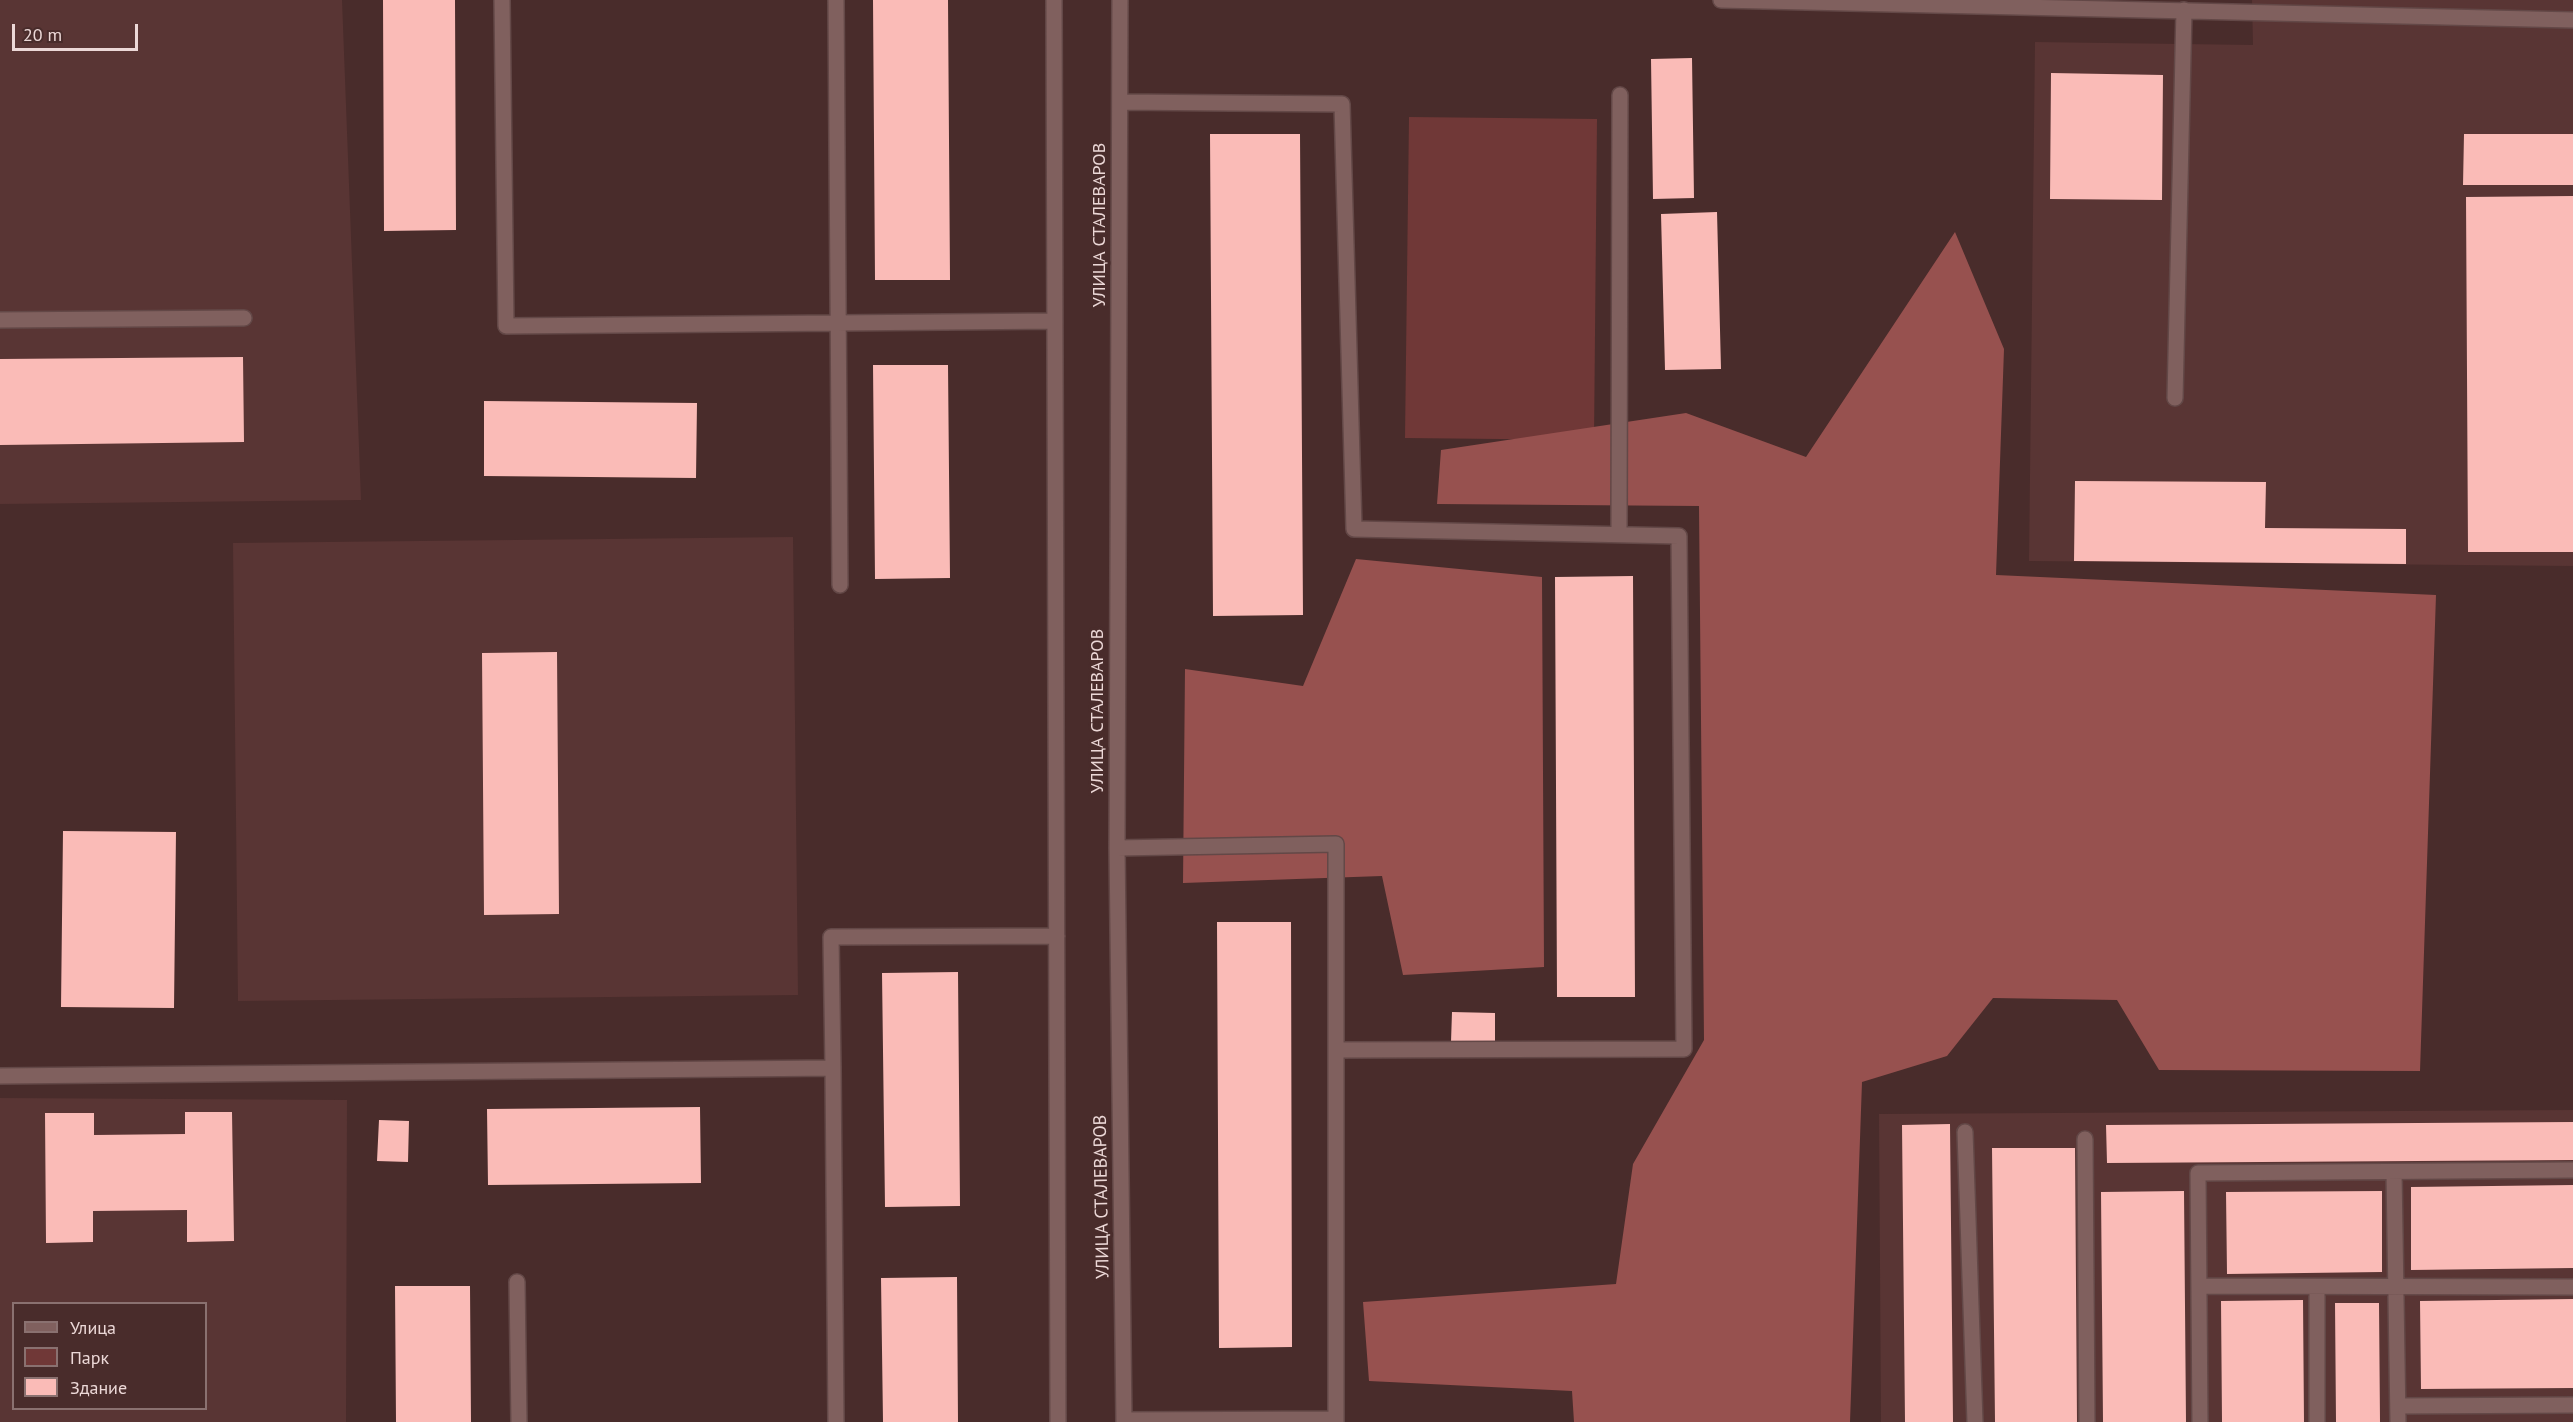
<!DOCTYPE html>
<meta charset="utf-8">
<style>
body{margin:0}
#map{position:relative;width:2573px;height:1422px;overflow:hidden;background:#492c2b;font-family:"PT Sans",sans-serif}
canvas{display:block}
.legend{position:absolute;left:12px;top:1302px;width:195px;height:108px;box-sizing:border-box;background:#492c2b;border:2px solid #8a7170;margin:0;padding:8px 10px;list-style:none;font-size:18px;color:#ecd8d7}
.legend li{display:flex;align-items:center;gap:12px;height:30px}
.legend b{width:30px;border:2px solid #8a7170}
.scale{position:absolute;left:12px;top:24px;width:126px;height:27px;box-sizing:border-box;border:3px solid #ecd8d7;border-top:0;padding-left:8px;font-size:18px;line-height:21px;white-space:nowrap;color:#ecd8d7;-webkit-text-stroke:4px #492c2b;paint-order:stroke}
</style>
<div id="map">
<canvas width="2573" height="1422"></canvas>
<ul class="legend">
<li><b style="height:8px;background:#80605e"></b>Улица</li>
<li><b style="height:16px;background:#703837"></b>Парк</li>
<li><b style="height:16px;background:#fabbb7"></b>Здание</li>
</ul>
<div class="scale">20 m</div>
</div>
<script>
const ctx = document.querySelector('canvas').getContext('2d');
ctx.lineJoin = 'round';
function fill(path, color) { ctx.fillStyle = color; ctx.fill(path, 'evenodd'); }
const toPath = rows => new Path2D(rows.map(r => 'M' + r).join(''));
function stroke(path, color, width, dash) { ctx.strokeStyle = color; ctx.lineWidth = width; ctx.lineCap = dash ? 'butt' : 'round'; ctx.setLineDash(dash || []); ctx.stroke(path); }
function write(font, color, halo, rows, align = 'center') {
  ctx.font = font + ' "PT Sans",sans-serif'; ctx.lineWidth = 6; ctx.setLineDash([]); ctx.textBaseline = 'middle'; ctx.strokeStyle = halo; ctx.fillStyle = color; for (const [text, x, y, turn = 0] of rows) {
    ctx.save(); ctx.translate(x, y); ctx.rotate((+turn || 0) * Math.PI / 180); ctx.textAlign = isNaN(turn) ? turn : align; if (halo) ctx.strokeText(text, 0, 0); ctx.fillText(text, 0, 0); ctx.restore();
  }
}
fill(toPath([
 [0,0,342,0,361,500,0,504],
 [2252,0,2573,0,2573,566,2029,561,2035,42,2253,45],
 [793,537,798,995,238,1001,233,543],
 [0,1098,347,1100,346,1422,0,1422],
 [14,1304,206,1304,206,1408,14,1408],
 [2573,1110,2573,1422,1881,1422,1879,1114]
]), '#593534');
fill(toPath([
 [1409,117,1597,119,1594,440,1405,438]
]), '#703837');
fill(toPath([
 [1955,232,2004,349,1996,575,2436,595,2420,1071,2159,1070,2117,1000,1993,998,1947,1056,1862,1082,1850,1422,1574,1422,1572,1391,1369,1381,1363,1302,1616,1284,1633,1164,1704,1040,1699,506,1437,504,1441,450,1686,413,1806,457],
 [1356,559,1542,577,1544,967,1403,975,1382,876,1183,883,1185,669,1303,686]
]), '#97514f');
fill(toPath([
 [383,0,455,0,456,230,384,231],
 [873,0,948,0,950,280,875,280],
 [1692,58,1694,198,1653,199,1651,59],
 [2051,73,2163,75,2162,200,2050,199],
 [1210,134,1300,134,1303,615,1213,616],
 [2464,134,2573,134,2573,185,2463,185],
 [2573,196,2573,552,2468,552,2466,197],
 [1717,212,1721,369,1665,370,1661,214],
 [243,357,244,442,0,445,0,359],
 [873,365,948,365,950,578,875,579],
 [484,401,697,403,696,478,484,476],
 [2075,481,2266,482,2265,528,2406,529,2406,564,2074,561],
 [1633,576,1635,997,1557,997,1555,577],
 [557,652,559,914,484,915,482,653],
 [63,831,176,832,174,1008,61,1007],
 [1217,922,1291,922,1292,1347,1219,1348],
 [958,972,960,1206,885,1207,882,973],
 [1452,1012,1495,1013,1495,1043,1451,1042],
 [700,1107,701,1183,488,1185,487,1109],
 [185,1112,232,1112,234,1241,187,1242,187,1210,93,1211,93,1242,46,1243,45,1113,94,1113,94,1135,185,1134],
 [379,1120,409,1121,408,1162,377,1161],
 [2573,1122,2573,1160,2107,1163,2106,1125],
 [1950,1124,1953,1422,1905,1422,1902,1125],
 [1992,1148,2075,1148,2077,1422,1995,1422],
 [2573,1185,2573,1268,2411,1270,2411,1187],
 [2184,1191,2186,1422,2103,1422,2101,1192],
 [2382,1191,2382,1272,2227,1274,2226,1192],
 [957,1277,958,1422,883,1422,881,1278],
 [395,1286,470,1286,471,1422,396,1422],
 [2573,1299,2573,1388,2421,1389,2420,1301],
 [2303,1300,2304,1422,2222,1422,2221,1301],
 [2335,1303,2379,1303,2380,1422,2336,1422]
]), '#fabbb7');
const minor = toPath([
 [502,0,506,326,1055,321],
 [836,0,840,585],
 [1054,0,1058,1422],
 [1120,0,1117,848,1124,1422],
 [1721,0,2573,20],
 [1120,102,1342,104,1354,529,1679,536,1684,1049,1336,1050],
 [0,320,244,318],
 [2175,398,2184,10],
 [1619,534,1620,95],
 [1117,848,1336,844,1336,1422],
 [833,1068,836,1422],
 [0,1076,833,1068,831,937,1057,936],
 [1965,1132,1975,1422],
 [2085,1139,2087,1422],
 [2394,1172,2398,1422],
 [517,1282,519,1422],
 [2199,1286,2573,1287],
 [2317,1288,2317,1422],
 [2398,1406,2573,1405],
 [1124,1420,1336,1419],
 [2200,1422,2198,1173,2573,1170]
]);
stroke(minor, '#634847', 18);
stroke(minor, '#80605e', 15);
write('18px', '#ecd8d7', '#492c2b', [
 ["УЛИЦА СТАЛЕВАРОВ",1100,225,-90],
 ["УЛИЦА СТАЛЕВАРОВ",1098,711,-90],
 ["УЛИЦА СТАЛЕВАРОВ",1102,1197,-91]
]);
</script>
